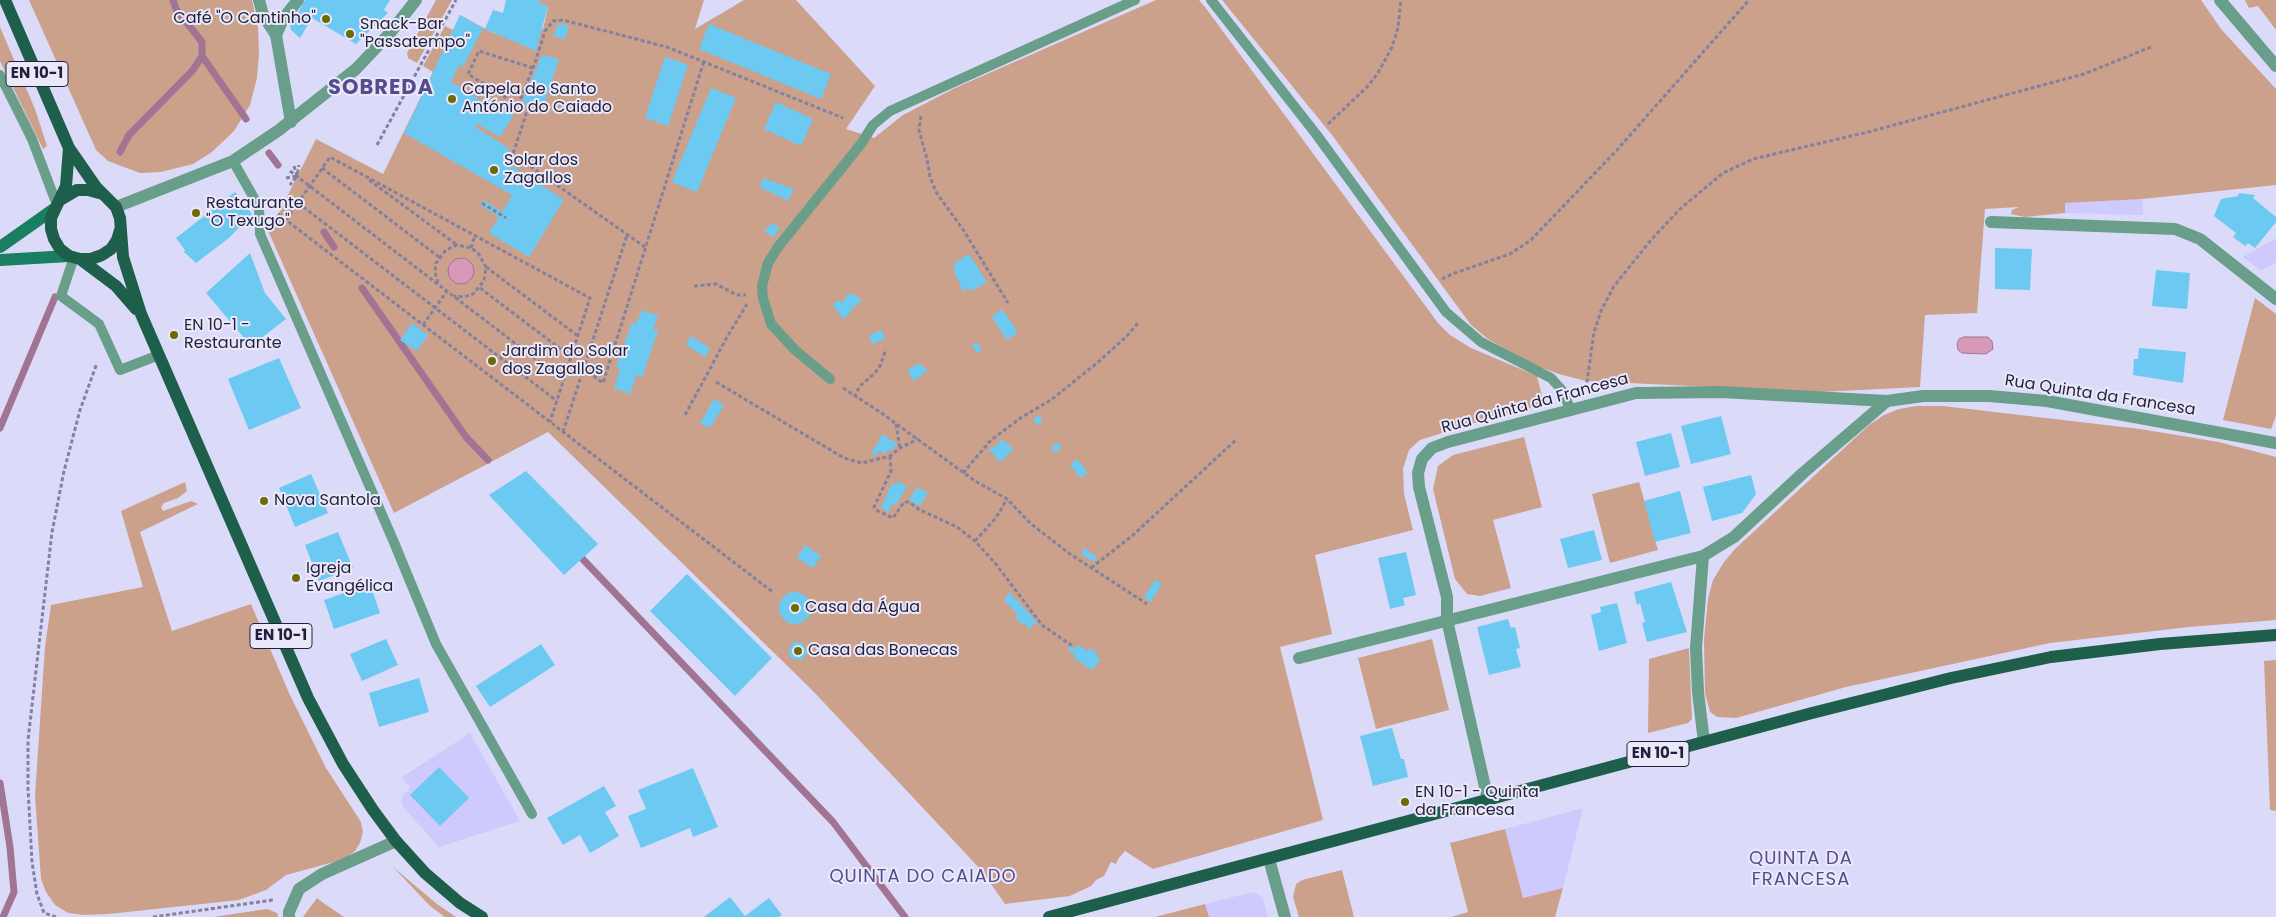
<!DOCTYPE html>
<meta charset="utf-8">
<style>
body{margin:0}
canvas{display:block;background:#dcdaf9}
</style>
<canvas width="2276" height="917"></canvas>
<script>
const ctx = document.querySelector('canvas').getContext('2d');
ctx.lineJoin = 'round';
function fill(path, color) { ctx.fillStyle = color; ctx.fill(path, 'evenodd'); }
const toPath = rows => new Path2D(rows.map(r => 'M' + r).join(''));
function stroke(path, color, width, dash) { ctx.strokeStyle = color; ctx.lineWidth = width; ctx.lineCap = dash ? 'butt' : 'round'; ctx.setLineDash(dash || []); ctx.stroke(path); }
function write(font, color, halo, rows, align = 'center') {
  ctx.font = font + ' Poppins,sans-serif'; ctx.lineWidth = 4; ctx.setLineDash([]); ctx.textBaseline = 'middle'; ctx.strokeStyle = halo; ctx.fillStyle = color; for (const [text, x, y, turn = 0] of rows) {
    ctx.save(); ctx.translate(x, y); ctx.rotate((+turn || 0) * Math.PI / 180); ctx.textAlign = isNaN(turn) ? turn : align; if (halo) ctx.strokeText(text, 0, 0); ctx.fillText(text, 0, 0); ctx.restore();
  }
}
fill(toPath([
 [2142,199,2143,215,2065,213,2065,203],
 [2276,238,2276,262,2261,271,2243,257],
 [470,733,520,821,439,847,404,808,401,803,402,796,410,788,402,777],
 [1583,808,1563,888,1523,898,1505,829],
 [1253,892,1257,893,1263,899,1268,917,1209,917,1205,904]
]), '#cecafd');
fill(toPath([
 [29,0,252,0,258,28,259,54,257,78,250,105,234,131,212,152,193,164,161,172,140,173,108,161,96,150],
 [436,0,452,0,417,63,408,58,407,53],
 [540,0,704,0,695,29,744,0,796,0,875,86,846,129,874,138,903,115,955,88,1156,0,1199,0,1205,7,1438,323,1450,335,1471,348,1537,376,1544,404,1471,424,1420,440,1409,450,1403,469,1404,494,1413,530,1315,555,1332,634,1280,647,1323,820,1153,869,1125,851,1118,859,1116,864,1111,862,1104,876,1096,880,1091,886,1070,896,1005,904,981,870,953,840,812,690,548,432,394,513,269,233,316,139,383,174,433,72,423,66,445,26,453,30,460,15,495,34,501,19,543,29,548,7,539,3],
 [1222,0,2201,0,2221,29,2276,89,2276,185,2142,199,2065,203,2065,213,2025,217,2011,214,2012,210,2019,207,1985,209,1977,313,1925,315,1920,387,1820,392,1586,381,1559,374,1532,364,1488,339,1471,325,1332,135],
 [2245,0,2276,0,2276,30,2258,6,2249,8],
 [0,27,35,109,47,146,43,149,0,61],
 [2255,298,2276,314,2276,416,2271,429,2223,420],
 [1916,406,1943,406,2140,429,2219,442,2276,457,2276,620,2189,627,2050,643,1846,687,1736,718,1717,717,1710,712,1705,693,1704,639,1708,599,1713,580,1724,562,1735,549,1869,425,1884,415,1899,409],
 [1524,437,1542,507,1493,520,1511,588,1480,596,1467,594,1455,579,1433,489,1438,466,1453,455],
 [185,482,187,491,178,498,164,503,161,507,163,511,191,501,198,504,140,532,172,631,251,604,289,693,326,768,361,822,363,832,360,843,355,851,345,859,286,875,266,890,239,900,109,914,84,915,68,913,55,905,46,892,41,879,35,796,45,647,51,605,143,587,121,511],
 [1639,482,1658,550,1610,563,1592,494],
 [1432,639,1449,710,1376,729,1358,658],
 [1689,648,1692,719,1688,723,1648,733,1649,659],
 [2276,660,2276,811,2270,810,2264,661],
 [1505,829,1523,898,1563,888,1555,917,1451,917,1468,912,1450,843],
 [393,867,437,904,456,917,445,917,430,906],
 [1342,870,1354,917,1299,917,1293,897,1296,884,1302,880],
 [317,898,322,902,344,917,303,917],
 [1205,904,1209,917,1155,917],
 [267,909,277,913,278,917,213,917]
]), '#cba18b');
const water = toPath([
 '448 271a13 13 0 1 1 26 0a13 13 0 1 1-26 0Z',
 [1964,337,1988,337,1992,341,1993,349,1986,354,1962,353,1958,350,1957,344,1959,339,1964,337]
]);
fill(water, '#d899b8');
stroke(water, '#a27493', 1);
stroke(toPath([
 [202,56,246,119],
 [120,152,129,135,193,70,202,56,202,42,176,9,173,0],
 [269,153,278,165],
 [324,232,334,247],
 [362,288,466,437,488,460],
 [0,428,55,297],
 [576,552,833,822,905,917],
 [0,783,10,847,14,892,3,917]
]), '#a27493', 7);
fill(toPath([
 [305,0,390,0,384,10,388,13,356,44,312,18,300,38,291,30,290,26],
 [506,0,540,0,539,3,548,6,536,51,485,29,493,10,503,13],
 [460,15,483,28,463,67,459,65,451,82,483,102,485,97,514,114,500,137,477,124,475,127,510,149,503,160,564,200,529,257,489,233,499,217,480,205,484,200,502,212,512,195,404,133],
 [559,23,569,26,565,39,553,36],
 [709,24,831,74,821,99,699,49],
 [542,55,559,59,542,110,522,102],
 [665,57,688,65,668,126,645,118],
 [711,88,736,98,697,192,672,182],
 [776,102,813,119,801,146,764,129],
 [763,178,794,189,788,201,760,187],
 [235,192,252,214,229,238,196,263,184,252,185,250,176,238],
 [2239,193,2255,195,2253,198,2276,217,2276,222,2255,248,2248,243,2245,246,2233,237,2236,233,2214,216,2221,199,2238,196],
 [772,223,780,228,773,237,764,231],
 [1995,248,2032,249,2030,290,1995,289],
 [250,253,265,293,286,319,251,346,206,293],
 [969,254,987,282,971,291,968,288,963,291,953,269,956,267,953,264],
 [2156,270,2190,273,2187,309,2152,306],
 [851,293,862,300,849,312,850,314,843,319,832,304,839,300,841,303,845,300,844,298],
 [1002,309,1018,332,1007,340,992,317],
 [642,310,658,316,653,329,658,331,642,377,637,375,630,394,614,388,620,369,616,367,632,322,636,324],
 [412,323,428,335,417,351,400,340],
 [882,330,885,339,872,344,869,335],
 [691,336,710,348,705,357,686,345],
 [977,342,982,350,977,353,972,346],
 [2139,348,2186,352,2183,383,2133,375,2134,359,2138,359],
 [279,358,301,408,249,430,228,379],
 [918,363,928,370,914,381,907,371],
 [714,399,724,405,710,428,700,423],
 [1038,415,1043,422,1038,425,1033,419],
 [1721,416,1731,454,1691,464,1681,426],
 [1671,433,1680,467,1645,476,1636,442],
 [883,434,897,444,892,451,888,449,885,454,879,451,876,456,871,454],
 [1001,439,1014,449,1000,462,989,449,996,446],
 [1057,442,1062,447,1055,453,1051,448],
 [1077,459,1088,472,1081,478,1070,465],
 [526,471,598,544,564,575,489,495],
 [311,474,328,513,295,527,279,488],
 [1751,475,1756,494,1742,513,1712,521,1703,487],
 [898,481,907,487,896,505,893,504,888,512,881,508,892,483,895,485],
 [917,487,928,493,920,506,909,500],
 [1680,491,1691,533,1655,542,1644,501],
 [1594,530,1602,560,1568,568,1560,539],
 [338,532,353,568,319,581,305,545],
 [805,545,821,556,813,568,797,558],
 [1084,548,1097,557,1094,562,1081,554],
 [1406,552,1416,595,1403,598,1405,605,1390,609,1378,558],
 [687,574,772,658,735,696,650,611],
 [1155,580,1162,584,1151,602,1144,597],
 [1671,582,1687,632,1647,642,1642,623,1645,622,1640,603,1637,605,1634,592],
 [370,584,380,613,334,629,324,600],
 [1009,592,1037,622,1029,629,1024,623,1022,624,1015,617,1018,615,1004,600],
 '779 608a16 16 0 1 1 32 0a16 16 0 1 1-32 0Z',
 [1617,603,1627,643,1599,651,1591,615,1601,612,1600,607],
 [1508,619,1511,628,1515,627,1520,648,1516,649,1521,667,1489,675,1477,627],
 [386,639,398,665,362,681,350,654],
 [794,642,803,643,807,652,802,660,792,659,788,650],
 [541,644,555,665,490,707,476,686],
 [1078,645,1088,651,1090,648,1098,654,1096,656,1101,659,1092,670,1074,658,1075,655,1068,650,1070,646,1075,649],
 [419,678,429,712,379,727,369,693],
 [1392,728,1401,759,1404,759,1408,777,1373,786,1360,736],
 [439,767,469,798,440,826,410,795],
 [693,768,718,827,693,837,690,828,641,848,628,816,646,809,638,790],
 [604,786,616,806,605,812,619,836,590,853,580,835,563,845,547,818],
 [730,897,745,916,769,898,782,915,779,917,704,917]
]), '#6bc9f2');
stroke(toPath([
 [533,68,479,51,468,74,518,105,528,108,513,154,645,247],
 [518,105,535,63,545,31,553,21,563,20,667,47,843,118],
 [921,116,919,130,927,159,930,177,936,192,964,231,1008,303],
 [1328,124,1368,86,1378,73,1392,47,1398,28,1401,0],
 [377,145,456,0],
 [294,166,297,176,299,165],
 [322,168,439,257],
 [290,171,563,380],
 [286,178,297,176,290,185],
 [369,180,457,245],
 [298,203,557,401],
 [482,203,506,218],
 [278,214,774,593],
 [286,220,330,157,590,298,550,422],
 [471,248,475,235],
 [486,267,578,336],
 [1442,279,1452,274,1510,254,1531,240,1617,150,1749,0],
 [438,283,435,272,436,263,446,250,457,245,471,248,478,253,486,267,484,281,473,294,464,297,454,296],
 [694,286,716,284,737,295,746,295],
 [480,288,571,357],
 [423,325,447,291],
 [583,368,603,383,704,61],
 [716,382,844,458,862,463,890,456,900,448,918,439],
 [843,388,880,412,975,481,1007,499,1031,524,1070,554,1147,604],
 [1586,389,1594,332,1601,311,1614,286,1651,240,1680,209,1723,173,1753,159,1868,132,2084,74,2151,47],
 [854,397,860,386,874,374,880,366,886,349],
 [685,415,727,337,747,304],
 [896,424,900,448],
 [563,432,627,235],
 [890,456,891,471,874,507,878,511,893,518,904,502,909,502,920,510,957,527,975,541,995,563,1042,625,1074,647],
 [963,473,991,440,1022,417,1051,400,1097,363,1127,336,1138,323],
 [975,541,996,518,1007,499],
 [1091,568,1132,536,1237,439],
 [56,917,44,913,37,894,32,862,28,788,28,740,52,532,64,471,80,410,97,363],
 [153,917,273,900]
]), '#84819f', 3, [4, 2.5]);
stroke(toPath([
 [1211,0,1316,134,1446,312,1481,342,1551,378,1561,389,1571,410],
 [0,75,32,139,57,205],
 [233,161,259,207,260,234,393,540,436,644,532,814],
 [74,257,61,296,99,324,120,370,159,355],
 [830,379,795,350,771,324,763,298,762,286,768,263,778,247,861,144,873,125,890,111,1135,0]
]), '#689e8a', 10);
stroke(toPath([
 [276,35,283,19,298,0]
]), '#689e8a', 12);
stroke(toPath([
 [259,0,263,15,276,35,291,122],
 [1991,222,2175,229,2200,239,2276,299],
 [1703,556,1696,648,1698,692,1704,742],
 [1299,658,1703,556,1734,537,1803,473,1887,401,1923,396,1989,396,2047,401,2276,443],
 [1488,800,1447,620,1447,597,1419,487,1418,473,1422,459,1432,448,1448,442,1636,393,1721,392,1887,401],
 [1269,859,1285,917],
 [289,917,289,912,299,889,322,874,396,841]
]), '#689e8a', 12);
stroke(toPath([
 [2220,0,2276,66],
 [116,207,233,161,279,130,356,69,390,33,416,0]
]), '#689e8a', 12);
stroke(toPath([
 [0,247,54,209],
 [0,260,69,256]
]), '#1a7e61', 12);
stroke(toPath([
 [5,0,69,148,96,187,116,207,120,218,123,257,141,314,308,698,343,764,373,810,396,841,425,873,460,903,482,917],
 [69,148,66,186,51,218,51,229,54,239,60,249,69,256,80,259,116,286,136,309],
 [60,200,77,190,88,190,103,194],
 [80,259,91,259,102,255,111,249,117,240,120,230],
 [1049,917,1812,713,1951,678,2051,657,2160,644,2276,635]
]), '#1e5f4b', 12);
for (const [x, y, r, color] of [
 [326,19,5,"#6c6a07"],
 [350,34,5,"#6c6a07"],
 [452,99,5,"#6c6a07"],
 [494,170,5,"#6c6a07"],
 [196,213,5,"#6c6a07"],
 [174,335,5,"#6c6a07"],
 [492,361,5,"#6c6a07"],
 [264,501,5,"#6c6a07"],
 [296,578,5,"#6c6a07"],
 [795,608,5,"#6c6a07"],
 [798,651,5,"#6c6a07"],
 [1405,802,5,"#6c6a07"]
]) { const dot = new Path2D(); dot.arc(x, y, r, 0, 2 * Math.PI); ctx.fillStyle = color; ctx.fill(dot); stroke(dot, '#eae9f9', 2); }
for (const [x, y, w] of [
 [37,74,62],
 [281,636,62],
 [1658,754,62]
]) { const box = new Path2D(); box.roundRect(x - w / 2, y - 12.5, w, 25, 4); ctx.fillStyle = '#eae9f9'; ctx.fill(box); stroke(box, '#231f3c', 1); }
write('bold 15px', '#231f3c', null, [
 ["EN 10-1",37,74],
 ["EN 10-1",281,636],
 ["EN 10-1",1658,754]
]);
write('16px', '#231f3c', '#eae9f9', [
 ["Café \"O Cantinho\"",316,19,"right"],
 ["Snack-Bar",360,25],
 ["\"Passatempo\"",360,43],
 ["Capela de Santo",462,90],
 ["António do Caiado",462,108],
 ["Solar dos",504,161],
 ["Zagallos",504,179],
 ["Restaurante",206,204],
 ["\"O Texugo\"",206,222],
 ["EN 10-1 -",184,326],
 ["Restaurante",184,344],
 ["Jardim do Solar",502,352],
 ["dos Zagallos",502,370],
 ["Nova Santola",274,501],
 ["Igreja",306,569],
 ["Evangélica",306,587],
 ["Casa da Água",805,608],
 ["Casa das Bonecas",808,651],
 ["EN 10-1 - Quinta",1415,793],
 ["da Francesa",1415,811]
], 'left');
write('16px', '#231f3c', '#eae9f9', [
 ["Rua Quinta da Francesa",2100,396,9],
 ["Rua Quinta da Francesa",1535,404,-15]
]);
ctx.letterSpacing = '1px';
write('18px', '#554b8e', '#eae9f9', [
 ["QUINTA DA",1801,859],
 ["FRANCESA",1801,880],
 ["QUINTA DO CAIADO",923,877]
]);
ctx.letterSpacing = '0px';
ctx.letterSpacing = '1px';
write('bold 21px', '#554b8e', '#eae9f9', [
 ["SOBREDA",381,89]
]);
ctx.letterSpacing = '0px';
</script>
